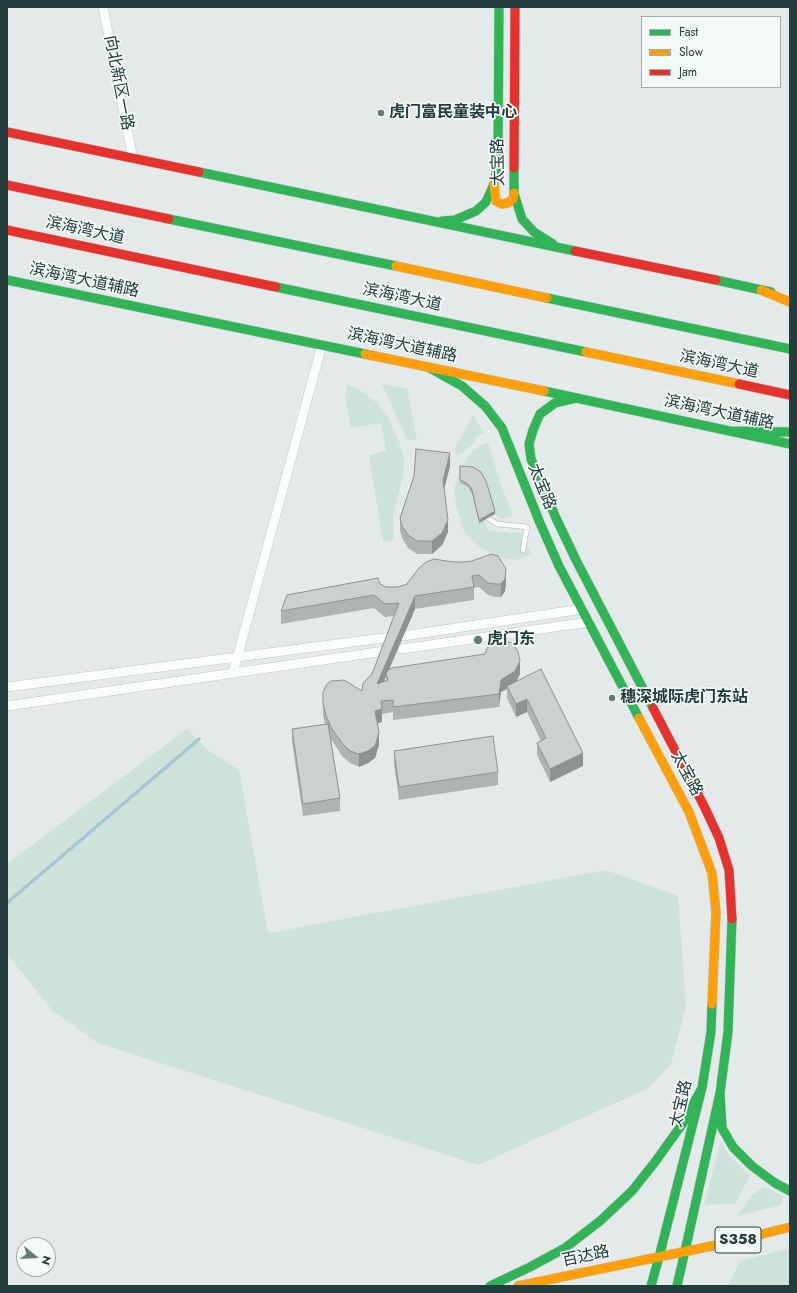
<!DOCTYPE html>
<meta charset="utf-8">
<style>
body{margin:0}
#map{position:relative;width:797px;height:1293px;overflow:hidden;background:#e4eae9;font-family:Jost,sans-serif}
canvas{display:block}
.frame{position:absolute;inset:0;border:8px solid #223d3c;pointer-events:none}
.legend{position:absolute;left:641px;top:16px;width:140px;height:72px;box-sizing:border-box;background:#f3f9f7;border:1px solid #9faeac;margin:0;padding:5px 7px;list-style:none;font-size:12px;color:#223d3c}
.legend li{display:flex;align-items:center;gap:8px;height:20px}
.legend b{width:20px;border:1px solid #9faeac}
.north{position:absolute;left:16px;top:1237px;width:40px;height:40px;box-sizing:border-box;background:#f3f9f7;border:1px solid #9faeac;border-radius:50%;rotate:108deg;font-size:11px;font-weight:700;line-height:16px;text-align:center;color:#223d3c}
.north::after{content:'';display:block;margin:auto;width:14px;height:18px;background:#667a79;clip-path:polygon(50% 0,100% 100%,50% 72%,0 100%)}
</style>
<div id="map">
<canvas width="797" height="1293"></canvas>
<div class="frame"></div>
<ul class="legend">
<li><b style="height:5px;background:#30b455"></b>Fast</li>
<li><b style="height:5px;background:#ff9f0a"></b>Slow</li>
<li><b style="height:5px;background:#e5322d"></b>Jam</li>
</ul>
<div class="north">N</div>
</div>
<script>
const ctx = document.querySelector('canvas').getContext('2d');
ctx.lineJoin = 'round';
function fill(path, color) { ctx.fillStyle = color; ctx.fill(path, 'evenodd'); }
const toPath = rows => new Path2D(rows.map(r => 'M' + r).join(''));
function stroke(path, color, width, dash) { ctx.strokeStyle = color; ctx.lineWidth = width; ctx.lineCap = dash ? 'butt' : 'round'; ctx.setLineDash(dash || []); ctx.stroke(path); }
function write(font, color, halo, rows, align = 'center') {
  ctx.font = font + ' Jost,"Noto Sans SC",sans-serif'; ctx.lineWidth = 3.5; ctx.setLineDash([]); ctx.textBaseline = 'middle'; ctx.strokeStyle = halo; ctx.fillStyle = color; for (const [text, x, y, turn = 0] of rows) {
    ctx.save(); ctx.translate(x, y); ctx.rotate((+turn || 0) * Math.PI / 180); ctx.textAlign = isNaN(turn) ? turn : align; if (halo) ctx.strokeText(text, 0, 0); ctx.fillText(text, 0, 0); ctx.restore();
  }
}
fill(toPath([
 [347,384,361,391,376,402,388,417,399,441,404,460,403,476,393,516,394,540,383,542,369,455,386,451,381,423,351,428,345,397],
 [382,384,407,389,417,440,407,440],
 [473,415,484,433,481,434,476,438,474,443,457,457,455,448],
 [488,443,501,485,513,515,509,518,502,519,495,514,486,485,460,483,468,487,472,494,479,523,483,520,489,531,521,533,532,554,516,560,503,559,483,549,473,541,464,532,456,505,454,489,461,466,471,453,481,445],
 [187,729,209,751,239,770,268,933,606,870,678,896,686,1006,671,1064,649,1088,478,1165,98,1043,52,1010,7,954,7,864],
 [721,1141,729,1155,750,1176,735,1204,704,1205],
 [763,1187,783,1196,782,1205,737,1216,751,1196],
 [790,1248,790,1286,728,1286,740,1261]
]), '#cde3d9');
stroke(toPath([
 [7,903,199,739]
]), '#a5c6d8', 3.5);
const lane = toPath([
 [488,518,497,524,527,527,523,550]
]);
const street = toPath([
 [103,7,133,159],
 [403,636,582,609],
 [402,649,589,622],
 [233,673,322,345],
 [7,687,391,637],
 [7,706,385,651]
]);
const fast = toPath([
 [514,168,514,193,522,219,534,232,553,244],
 [199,172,575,251],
 [169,219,396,266],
 [442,221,455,220,476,211,486,202,494,184,498,161,499,7],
 [7,280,365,354],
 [716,280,771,292],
 [276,287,586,352],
 [547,298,790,349],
 [428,367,462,386,485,406,502,428,540,523,559,566,639,718],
 [544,391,790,444],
 [576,398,555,403,540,414,533,430,529,444,531,459,556,518,576,560,653,708],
 [729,431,790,432],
 [720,1093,722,1128,733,1147,752,1166,775,1183,790,1191],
 [685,1251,720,1093,728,1032,732,919],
 [659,1257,702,1088,711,1032,712,1004],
 [490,1286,530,1267,565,1248,600,1221,632,1191,655,1162,683,1123,702,1088],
 [651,1286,659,1257],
 [677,1286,685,1251]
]);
const slow = toPath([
 [494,184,496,201,502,204,508,203,513,199,514,193],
 [396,266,547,298],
 [761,290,790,302],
 [586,352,739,384],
 [365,354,544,391],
 [639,718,689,812,712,873,716,912,712,1004],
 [518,1286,731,1242,790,1227]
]);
const jam = toPath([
 [7,132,199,172],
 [514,168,515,7],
 [7,185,169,219],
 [7,230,276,287],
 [575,251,716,280],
 [739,384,790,395],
 [653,708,704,806,719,838,729,870,732,919]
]);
stroke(lane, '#c1c7c6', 6);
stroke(street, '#c1c7c6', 10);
stroke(fast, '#c0c7c6', 10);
stroke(slow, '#c0c7c6', 10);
stroke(jam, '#c0c7c6', 10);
stroke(lane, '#fbfcfc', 4.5);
stroke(street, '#fbfcfc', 9);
stroke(fast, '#30b455', 9);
stroke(slow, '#ff9f0a', 9);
stroke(jam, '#e5322d', 9);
fill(toPath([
 [450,466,444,489,448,532,442,545,432,554,417,554,408,548,402,538,400,530,400,518,414,476],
 [460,466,495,514,479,523,472,494,468,487,460,483],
 [434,559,506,582,505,591,501,597,495,597,488,595,479,587,474,588,474,600,415,609,389,670,520,674,517,681,583,766,550,782,537,755,537,743,541,741,527,712,516,717,507,698,507,689,501,692,499,707,393,720,393,712,382,714,382,722,377,723,379,745,375,758,368,763,359,767,350,763,342,756,331,739,340,798,340,811,303,816,292,742,292,729,325,724,323,716,323,692,362,691,372,674,394,616,385,617,374,608,281,624,281,611,380,584,386,587,398,587,407,584],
 [386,675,386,680,384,681,385,679],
 [394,751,498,772,498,785,399,800,394,764]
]), '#afb4b2');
fill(toPath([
 [450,453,450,466,443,493,443,480],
 [495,511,495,514,479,523,479,520],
 [448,520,448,532,442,545,432,554,432,541],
 [506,569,506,582,505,591,501,597,501,584],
 [415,596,415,609,377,697,377,684],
 [520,661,520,674,515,684,507,686,507,689,501,692,499,707,499,694,501,680],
 [527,699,527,712,516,717,516,704],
 [382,709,382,722,375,724,375,711],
 [379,732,379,745,375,758,368,763,359,767,359,754],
 [583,753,583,766,550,782,550,769]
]), '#8e9291');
const building = toPath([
 [416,449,450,453,443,480,448,520,442,533,432,541,417,541,408,535,402,526,400,518,414,476,416,449],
 [460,466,473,467,481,472,486,481,495,511,479,520,472,490,468,484,460,480,460,466],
 [491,554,498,556,506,569,505,579,501,584,495,584,488,583,479,575,472,576,474,587,415,596,377,684,388,680,386,674,388,670,392,668,485,654,487,648,496,641,505,641,512,643,518,651,520,661,515,671,501,680,499,694,393,707,393,700,381,701,382,709,375,711,379,732,375,746,368,751,359,754,350,751,342,743,332,729,326,716,323,704,323,692,327,684,331,681,344,680,362,691,363,683,372,674,399,603,385,604,374,595,281,611,287,595,378,578,380,584,386,587,398,587,407,584,419,568,426,562,434,559,453,562,463,562,472,561,491,554],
 [541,669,583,753,550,769,537,743,546,738,527,699,516,704,507,686,541,669],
 [328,724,340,798,303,804,292,729,328,724],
 [493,736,498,772,399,787,394,751,493,736]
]);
fill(building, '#cbd1cf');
stroke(building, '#8e9291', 1);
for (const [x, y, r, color] of [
 [381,113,4,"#667a79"],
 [478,640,5,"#667a79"],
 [612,698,4,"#667a79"]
]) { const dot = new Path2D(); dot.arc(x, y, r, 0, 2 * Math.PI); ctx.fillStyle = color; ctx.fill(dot); stroke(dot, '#f3f9f7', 1.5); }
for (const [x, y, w] of [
 [738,1240,46]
]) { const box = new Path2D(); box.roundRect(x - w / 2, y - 13, w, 26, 3); ctx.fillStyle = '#f3f9f7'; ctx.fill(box); stroke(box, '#223d3c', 1); }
write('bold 15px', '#223d3c', null, [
 ["S358",738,1240]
]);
write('16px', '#223d3c', '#f3f9f7', [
 ["向北新区一路",118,83,79],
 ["太宝路",499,162,-91],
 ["滨海湾大道",85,231,12],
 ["滨海湾大道辅路",84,281,12],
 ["滨海湾大道",402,298,12],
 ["滨海湾大道辅路",402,346,12],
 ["滨海湾大道",719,365,12],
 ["滨海湾大道辅路",719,413,12],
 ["太宝路",541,487,68],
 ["太宝路",686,774,62],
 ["太宝路",682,1104,-77],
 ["百达路",586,1257,-12]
]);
write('bold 16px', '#223d3c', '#f3f9f7', [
 ["虎门富民童装中心",389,113],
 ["虎门东",487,640],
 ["穗深城际虎门东站",620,698]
], 'left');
</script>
